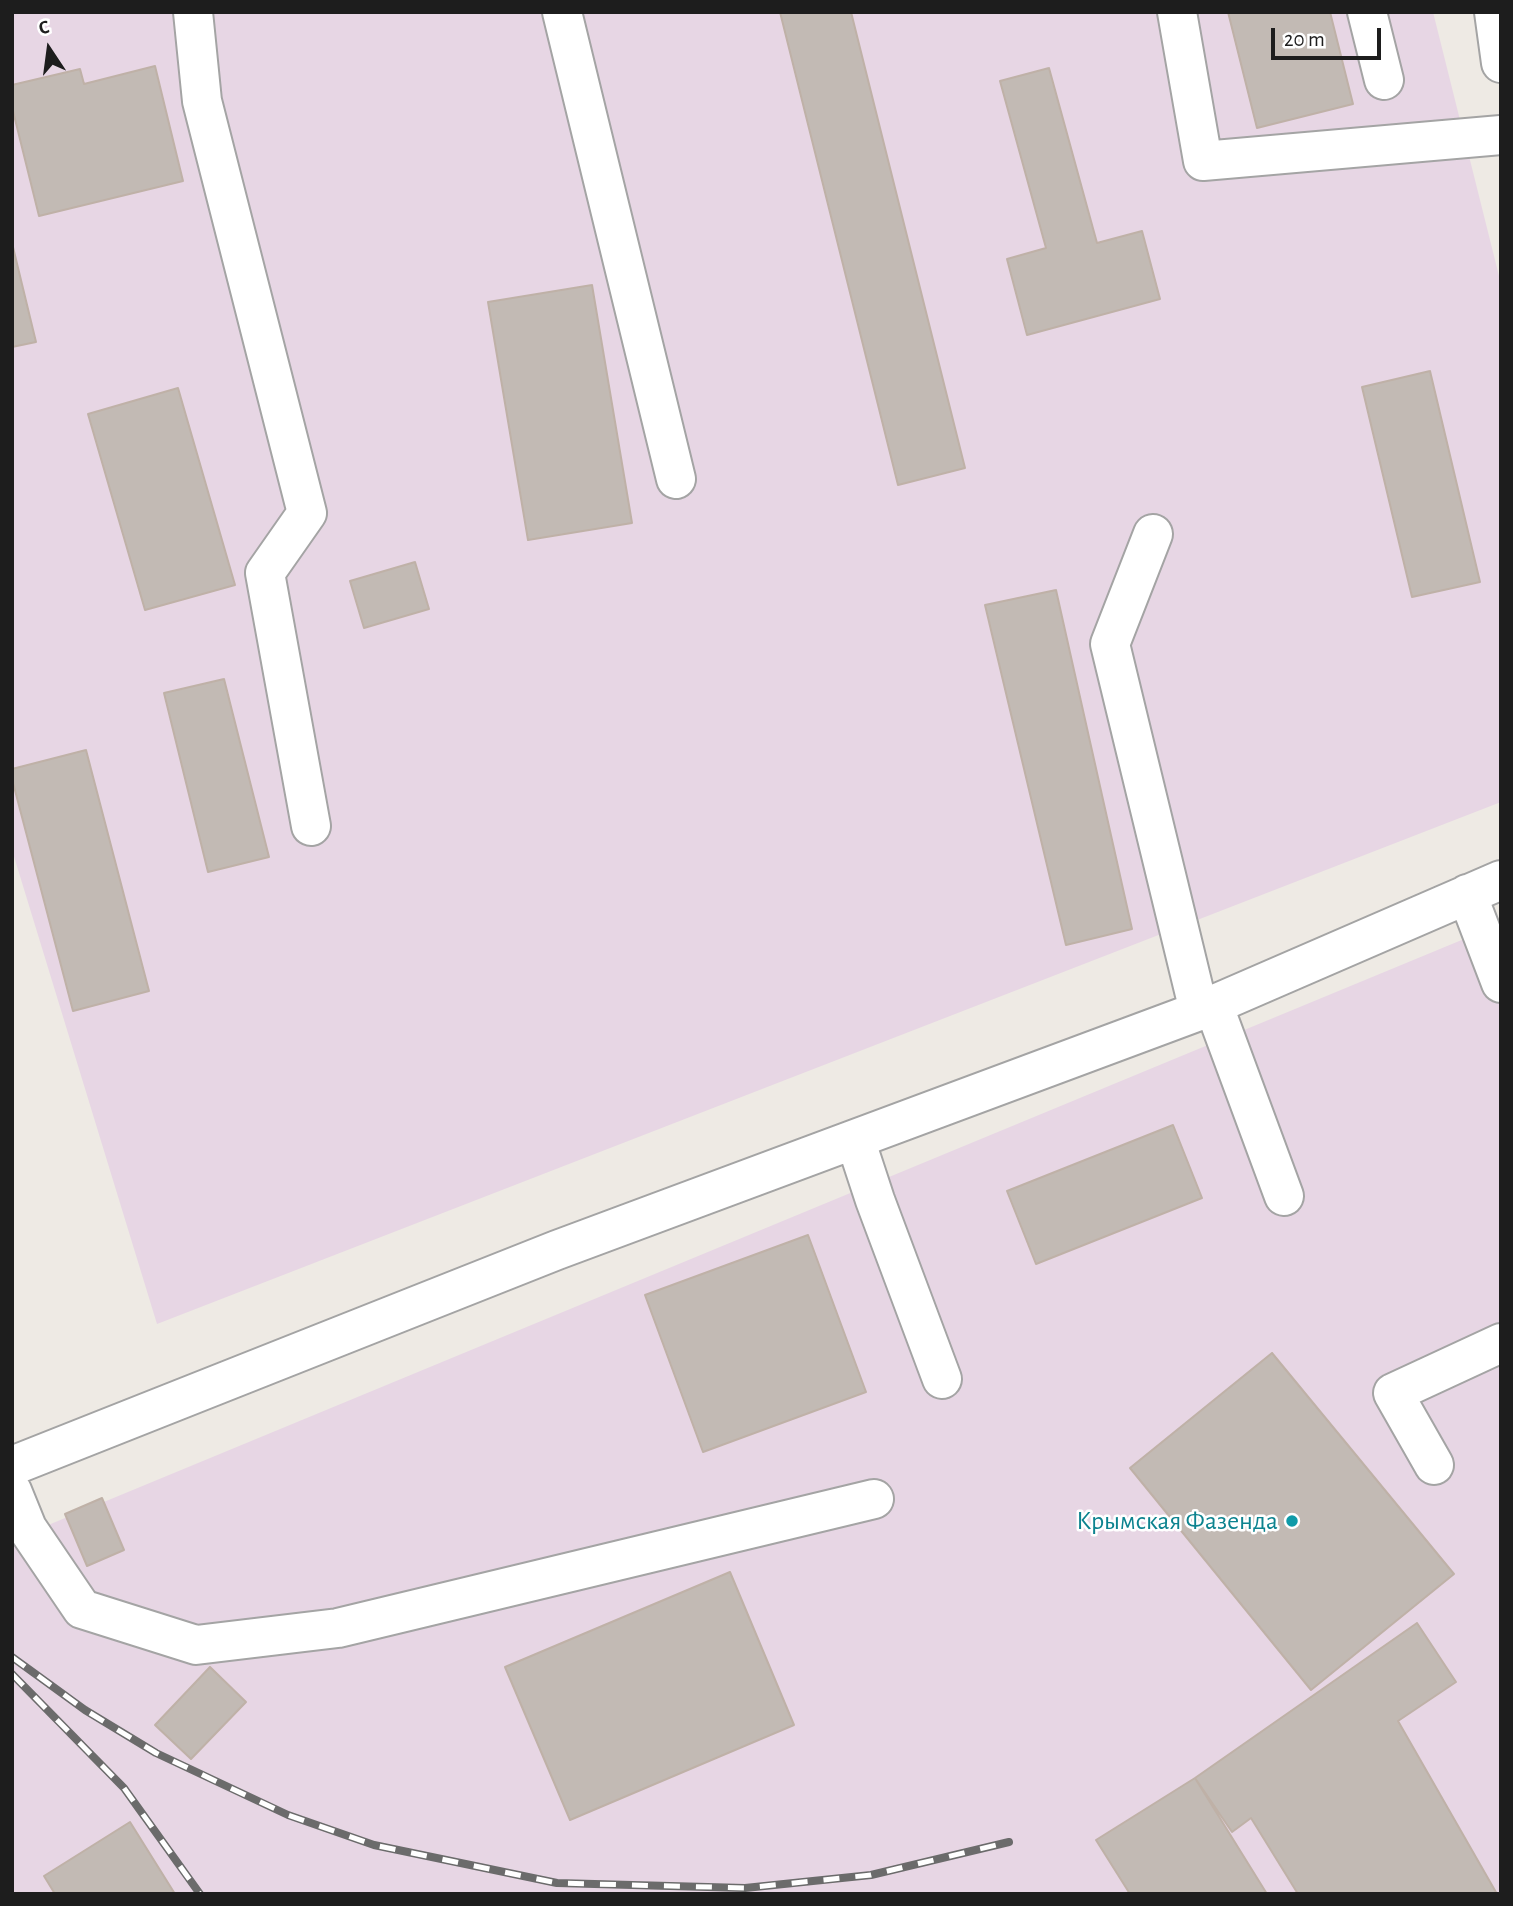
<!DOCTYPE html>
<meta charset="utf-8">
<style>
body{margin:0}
#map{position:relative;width:1513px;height:1906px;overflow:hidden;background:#eeeae4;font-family:"Alegreya Sans",sans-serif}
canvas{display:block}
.frame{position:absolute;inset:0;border:14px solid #1d1d1d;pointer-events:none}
.north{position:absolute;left:14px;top:14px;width:70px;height:70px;-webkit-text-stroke:5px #fff;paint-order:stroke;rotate:347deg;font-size:19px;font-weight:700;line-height:28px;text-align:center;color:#1d1d1d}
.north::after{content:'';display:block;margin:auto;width:24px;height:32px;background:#1d1d1d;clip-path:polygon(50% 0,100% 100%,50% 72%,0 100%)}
.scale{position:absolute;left:1271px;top:28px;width:110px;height:32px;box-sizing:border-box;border:4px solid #1d1d1d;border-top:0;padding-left:9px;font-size:21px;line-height:24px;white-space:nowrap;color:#1d1d1d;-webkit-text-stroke:5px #fff;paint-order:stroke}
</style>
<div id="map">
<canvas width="1513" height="1906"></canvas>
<div class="frame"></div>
<div class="north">С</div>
<div class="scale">20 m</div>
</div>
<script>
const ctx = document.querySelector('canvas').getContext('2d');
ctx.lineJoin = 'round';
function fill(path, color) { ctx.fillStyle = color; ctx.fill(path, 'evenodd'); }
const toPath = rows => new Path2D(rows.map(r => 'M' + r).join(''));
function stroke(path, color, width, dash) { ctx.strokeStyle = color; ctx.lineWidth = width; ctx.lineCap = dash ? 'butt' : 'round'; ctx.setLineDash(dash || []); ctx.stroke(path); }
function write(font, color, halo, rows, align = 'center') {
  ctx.font = font + ' "Alegreya Sans",sans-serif'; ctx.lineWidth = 5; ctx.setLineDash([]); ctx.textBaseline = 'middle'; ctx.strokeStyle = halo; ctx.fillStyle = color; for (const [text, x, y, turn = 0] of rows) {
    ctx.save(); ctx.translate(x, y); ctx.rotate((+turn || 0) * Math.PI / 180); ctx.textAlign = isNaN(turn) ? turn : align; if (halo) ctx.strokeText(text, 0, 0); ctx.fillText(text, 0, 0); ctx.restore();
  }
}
fill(toPath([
 [12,12,1433,12,1501,284,1501,802,157,1324,12,850],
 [1481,932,1501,979,1501,1894,12,1894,12,1540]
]), '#e7d6e4');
const building = toPath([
 [780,12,851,12,965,468,898,485,780,12],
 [1228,12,1330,12,1353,104,1257,128,1228,12],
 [155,66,183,181,39,216,12,107,12,85,80,69,84,84,155,66],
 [1049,68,1097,243,1142,231,1160,299,1027,335,1007,259,1046,248,1000,81,1049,68],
 [12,243,36,342,12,347,12,243],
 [592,285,632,523,528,540,488,302,592,285],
 [1430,371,1480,582,1412,597,1362,387,1430,371],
 [178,388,235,585,145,610,88,414,178,388],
 [415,562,429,609,364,628,350,581,415,562],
 [1056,590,1132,929,1066,945,985,605,1056,590],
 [224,679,269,857,208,872,164,693,224,679],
 [86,750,149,991,73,1011,12,779,12,769,86,750],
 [1173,1125,1202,1198,1036,1264,1007,1191,1173,1125],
 [808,1235,866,1392,703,1452,645,1295,808,1235],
 [1272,1353,1454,1574,1311,1690,1130,1468,1272,1353],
 [102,1498,124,1550,87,1566,65,1514,102,1498],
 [730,1572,794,1725,570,1820,505,1667,730,1572],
 [1417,1623,1456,1682,1398,1721,1497,1894,1298,1894,1251,1818,1232,1832,1195,1778,1417,1623],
 [210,1667,246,1702,191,1759,155,1725,210,1667],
 [1195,1778,1267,1894,1130,1894,1096,1840,1195,1778],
 [130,1822,175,1894,55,1894,44,1876,130,1822]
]);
fill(building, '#c2bab4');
stroke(building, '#bfb1a7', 2);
const minor = toPath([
 [193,12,202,101,307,513,265,573,311,826],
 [562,12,676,479],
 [1177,12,1203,161,1501,135],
 [1367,12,1384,80],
 [1494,12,1501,63],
 [1153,534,1110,644,1199,1011],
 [1467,894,1501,983],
 [1213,1004,1284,1196],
 [855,1139,875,1200,942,1379],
 [1434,1465,1393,1393,1501,1343],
 [12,1466,557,1250,1199,1011,1501,880],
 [12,1491,27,1528,82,1609,196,1645,338,1628,874,1499]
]);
stroke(minor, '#a4a4a4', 42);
stroke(minor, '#fff', 38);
const rail = toPath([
 [12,1657,85,1710,156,1753,288,1815,374,1845,557,1883,745,1888,871,1875,1009,1842],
 [12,1674,124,1788,200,1894]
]);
stroke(rail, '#6b6b6b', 8);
stroke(rail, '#fff', 5, [16]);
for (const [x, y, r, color] of [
 [1292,1521,7,"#0f9aa8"]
]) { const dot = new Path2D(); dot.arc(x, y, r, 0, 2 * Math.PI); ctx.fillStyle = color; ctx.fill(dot); stroke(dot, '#fff', 2.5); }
write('26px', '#0d838f', '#fff', [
 ["Крымская Фазенда",1278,1521]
], 'right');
</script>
